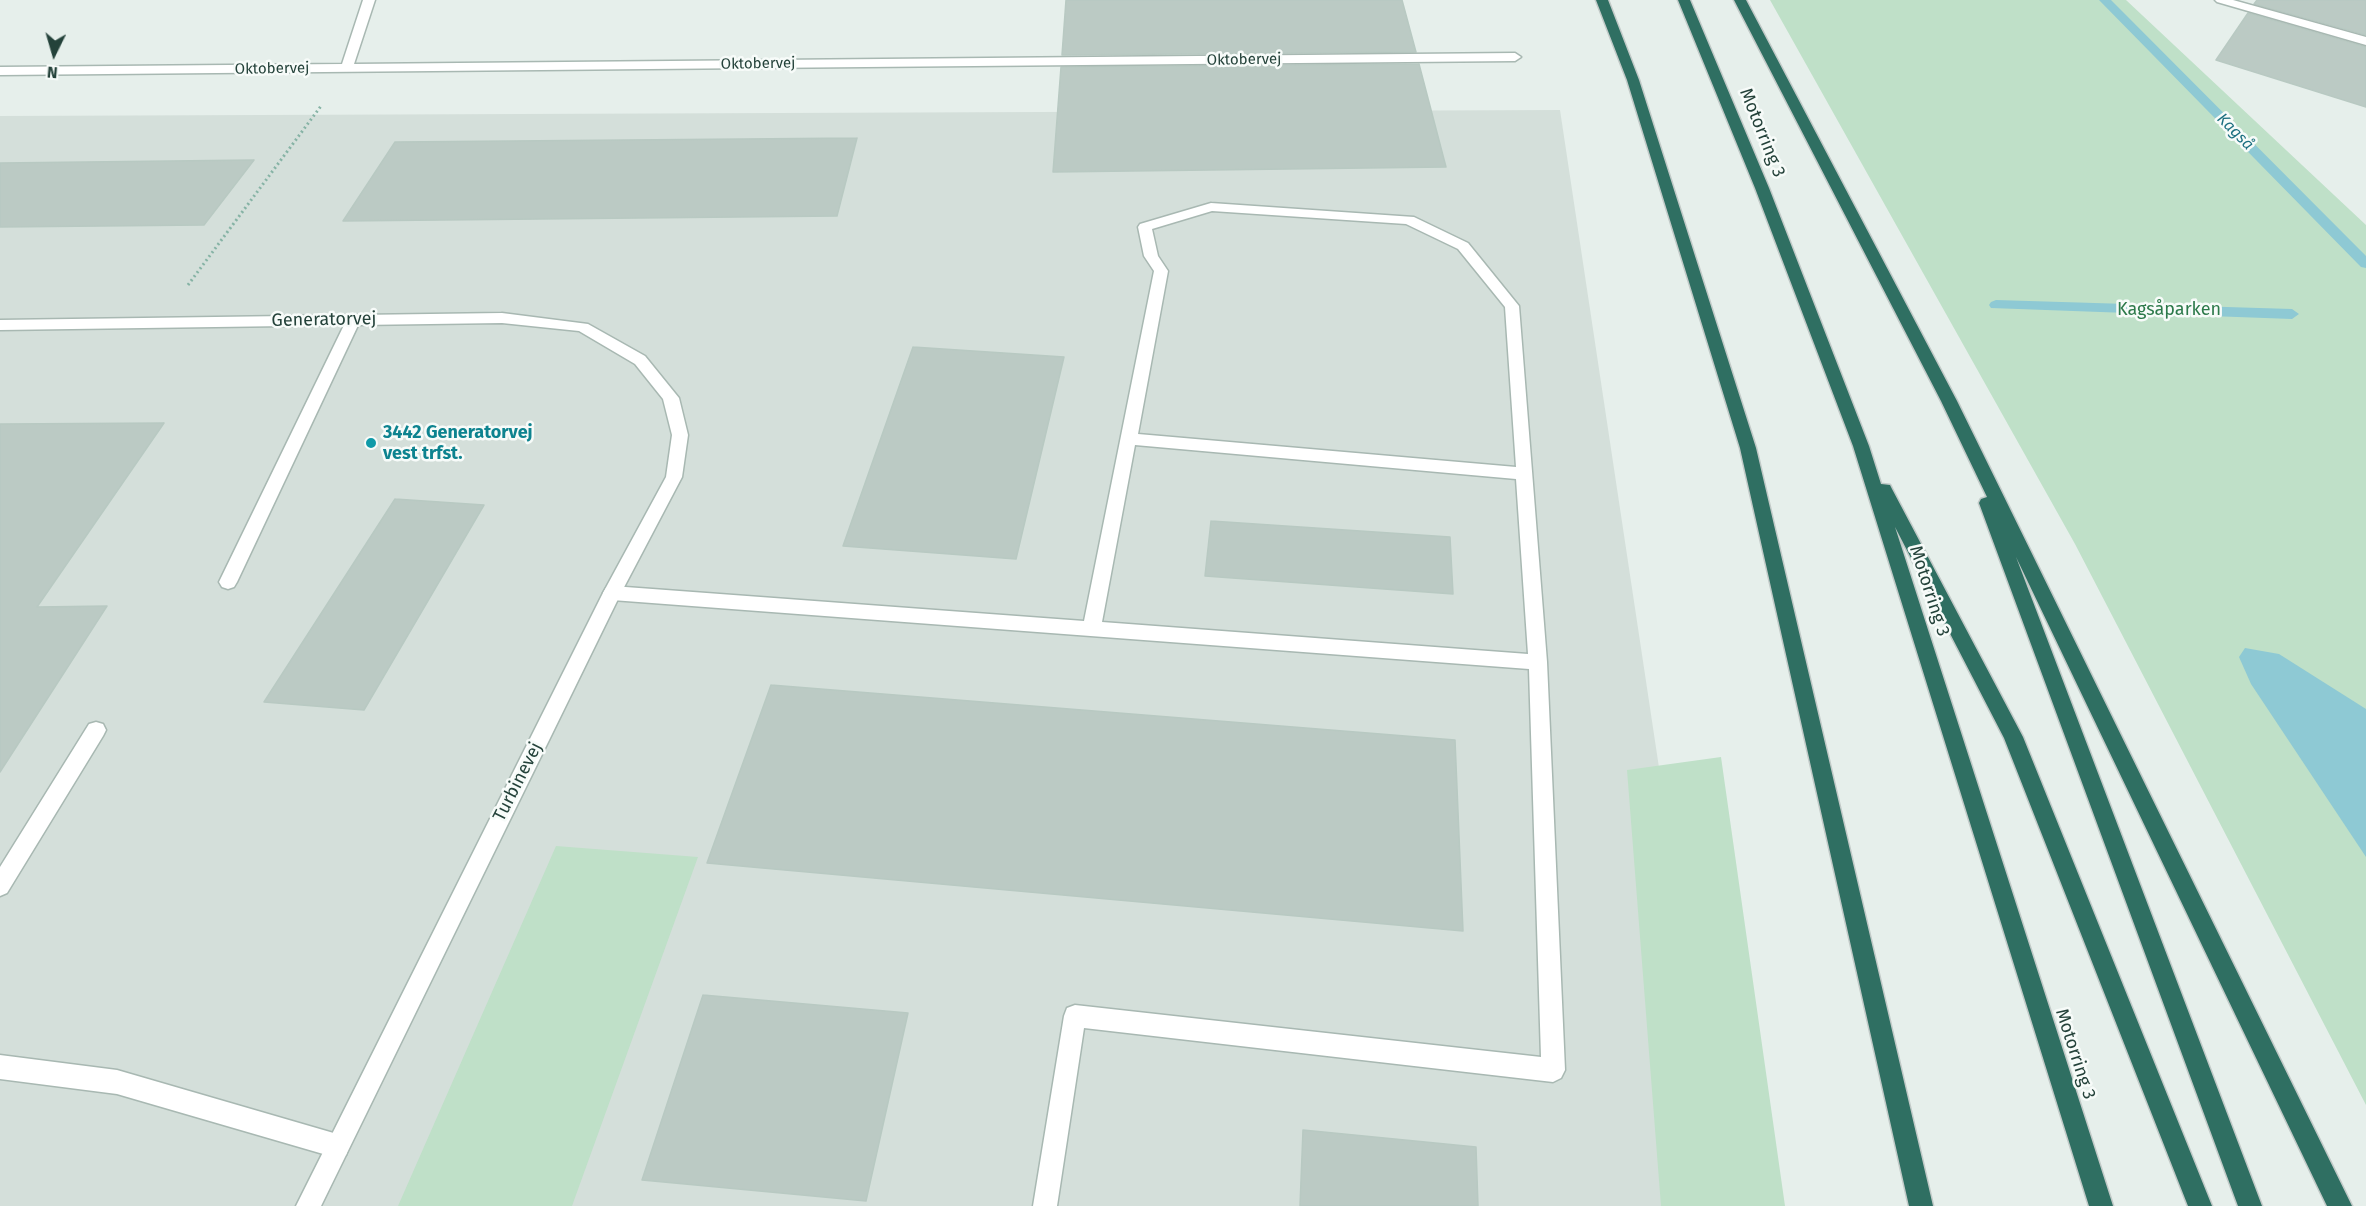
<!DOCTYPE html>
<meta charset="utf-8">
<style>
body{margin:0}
#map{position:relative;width:2366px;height:1206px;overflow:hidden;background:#e6efeb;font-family:"Fira Sans",sans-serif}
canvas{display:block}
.north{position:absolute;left:24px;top:24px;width:60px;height:60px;-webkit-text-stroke:4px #f7fbf9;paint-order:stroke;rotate:185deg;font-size:16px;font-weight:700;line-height:24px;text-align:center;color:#24423a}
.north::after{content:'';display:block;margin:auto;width:21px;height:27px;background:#24423a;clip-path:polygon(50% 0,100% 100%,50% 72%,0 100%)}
</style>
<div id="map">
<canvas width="2366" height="1206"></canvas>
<div class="north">N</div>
</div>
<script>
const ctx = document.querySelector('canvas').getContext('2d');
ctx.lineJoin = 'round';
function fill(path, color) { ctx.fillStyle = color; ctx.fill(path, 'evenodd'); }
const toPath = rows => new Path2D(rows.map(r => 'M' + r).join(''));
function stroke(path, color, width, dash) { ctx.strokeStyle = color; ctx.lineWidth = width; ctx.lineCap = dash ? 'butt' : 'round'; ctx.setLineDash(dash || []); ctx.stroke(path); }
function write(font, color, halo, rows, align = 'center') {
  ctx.font = font + ' "Fira Sans",sans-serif'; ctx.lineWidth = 5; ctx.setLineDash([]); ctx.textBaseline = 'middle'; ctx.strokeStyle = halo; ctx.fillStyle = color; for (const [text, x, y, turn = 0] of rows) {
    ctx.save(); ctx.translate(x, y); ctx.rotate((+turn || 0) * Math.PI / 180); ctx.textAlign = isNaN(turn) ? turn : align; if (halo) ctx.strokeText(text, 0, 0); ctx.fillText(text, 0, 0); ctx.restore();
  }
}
fill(toPath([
 [1560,110,1725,1206,0,1206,0,116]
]), '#d4dfda');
fill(toPath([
 [1770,0,2126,0,2366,225,2366,1105,2075,544],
 [1721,757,1785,1206,1661,1206,1627,770],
 [556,846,698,857,572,1206,398,1206]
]), '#bfe0c8');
fill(toPath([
 [2245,648,2279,654,2366,709,2366,857,2251,684,2239,657]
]), '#8ec9d4');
fill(toPath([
 [2099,0,2111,0,2366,256,2366,268,2361,267,2099,0],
 [1996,300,2292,309,2299,314,2292,319,1991,308,1989,305,1991,302,1996,300]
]), '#8ec9d4');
const building = toPath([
 [1066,0,1402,0,1416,52,1062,55,1066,0],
 [2257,0,2366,0,2366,35,2254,4,2257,0],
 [2248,13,2366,47,2366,107,2216,60,2248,13],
 [1419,64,1446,167,1053,172,1061,67,1419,64],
 [857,138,837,216,343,221,395,142,857,138],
 [254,160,204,225,0,227,0,163,254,160],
 [913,347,1064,357,1016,559,843,546,913,347],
 [164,423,37,607,107,606,0,772,0,424,164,423],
 [395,499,484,505,364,710,264,702,395,499],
 [1211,521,1450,537,1453,594,1205,576,1211,521],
 [771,685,1455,740,1463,931,707,863,771,685],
 [703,995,908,1013,866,1201,642,1180,703,995],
 [1303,1130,1476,1147,1478,1206,1300,1206,1303,1130]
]);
fill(building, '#bbcac4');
stroke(building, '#b8c9c2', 1.5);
const lane = toPath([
 [1211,203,1414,217,1468,243,1519,306,1547,662,1565,1070,1561,1078,1553,1082,1084,1028,1057,1206,1033,1206,1064,1016,1067,1008,1075,1005,1541,1057,1529,669,612,600,606,598,603,593,606,588,612,586,1084,621,1154,271,1144,256,1138,227,1140,224,1211,203],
 [1212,211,1406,224,1458,249,1505,307,1516,467,1138,434,1168,271,1158,256,1152,229,1212,211],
 [1135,445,1516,479,1528,654,1102,622,1135,445],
 [354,314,361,319,237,582,234,587,228,589,222,587,219,582,347,319,354,314],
 [96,722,103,724,106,730,103,736,7,893,0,896,0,867,89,724,96,722],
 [0,1055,117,1070,337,1134,346,1137,349,1146,346,1155,337,1158,117,1094,0,1079,0,1055]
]);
const street = toPath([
 [363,0,375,0,354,64,1515,53,1521,57,1515,61,0,75,0,67,342,64,363,0],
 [2215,0,2233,0,2366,37,2366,45,2217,2,2215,0],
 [502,313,588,324,645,356,679,398,688,435,682,477,621,593,321,1206,296,1206,603,593,666,477,672,435,663,399,635,364,579,331,502,323,0,330,0,320,502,313]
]);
const highway = toPath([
 [1596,0,1608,0,1639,80,1756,448,1933,1206,1909,1206,1740,448,1627,80,1596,0],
 [1678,0,1690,0,1769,188,1869,446,1881,484,1890,485,1892,489,2023,737,2212,1206,2188,1206,2004,738,1895,527,2113,1206,2089,1206,1853,446,1755,188,1678,0],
 [1734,0,1746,0,1957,401,2352,1206,2327,1206,2016,557,2262,1206,2238,1206,1979,503,1981,499,1987,497,1941,401,1734,0]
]);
stroke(lane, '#a8b8b2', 3);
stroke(street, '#a8b8b2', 3);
stroke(highway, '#c2cac8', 3);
stroke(toPath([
 [188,285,321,106]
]), '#86b3a5', 3, [2, 3]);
fill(lane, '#fff');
fill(street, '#fff');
fill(highway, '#2f6f62');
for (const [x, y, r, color] of [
 [371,443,6,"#0f9aa8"]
]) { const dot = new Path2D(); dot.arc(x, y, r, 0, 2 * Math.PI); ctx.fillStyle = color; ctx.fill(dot); stroke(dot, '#f7fbf9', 2); }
write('15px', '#24423a', '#f7fbf9', [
 ["Oktobervej",1244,60,-1],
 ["Oktobervej",758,64,-1],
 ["Oktobervej",272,69,-1]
]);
write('italic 16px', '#1c6f80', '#f7fbf9', [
 ["Kagså",2235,132,45]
]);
write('18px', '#24423a', '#f7fbf9', [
 ["Motorring 3",1762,133,68],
 ["Generatorvej",324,320,-1],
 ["Motorring 3",1929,591,72],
 ["Turbinevej",518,782,-63],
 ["Motorring 3",2075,1054,72]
]);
write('18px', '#2d7a4b', '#f7fbf9', [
 ["Kagsåparken",2169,310]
]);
write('bold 18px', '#0d838f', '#f7fbf9', [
 ["3442 Generatorvej",383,433],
 ["vest trfst.",383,454]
], 'left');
</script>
